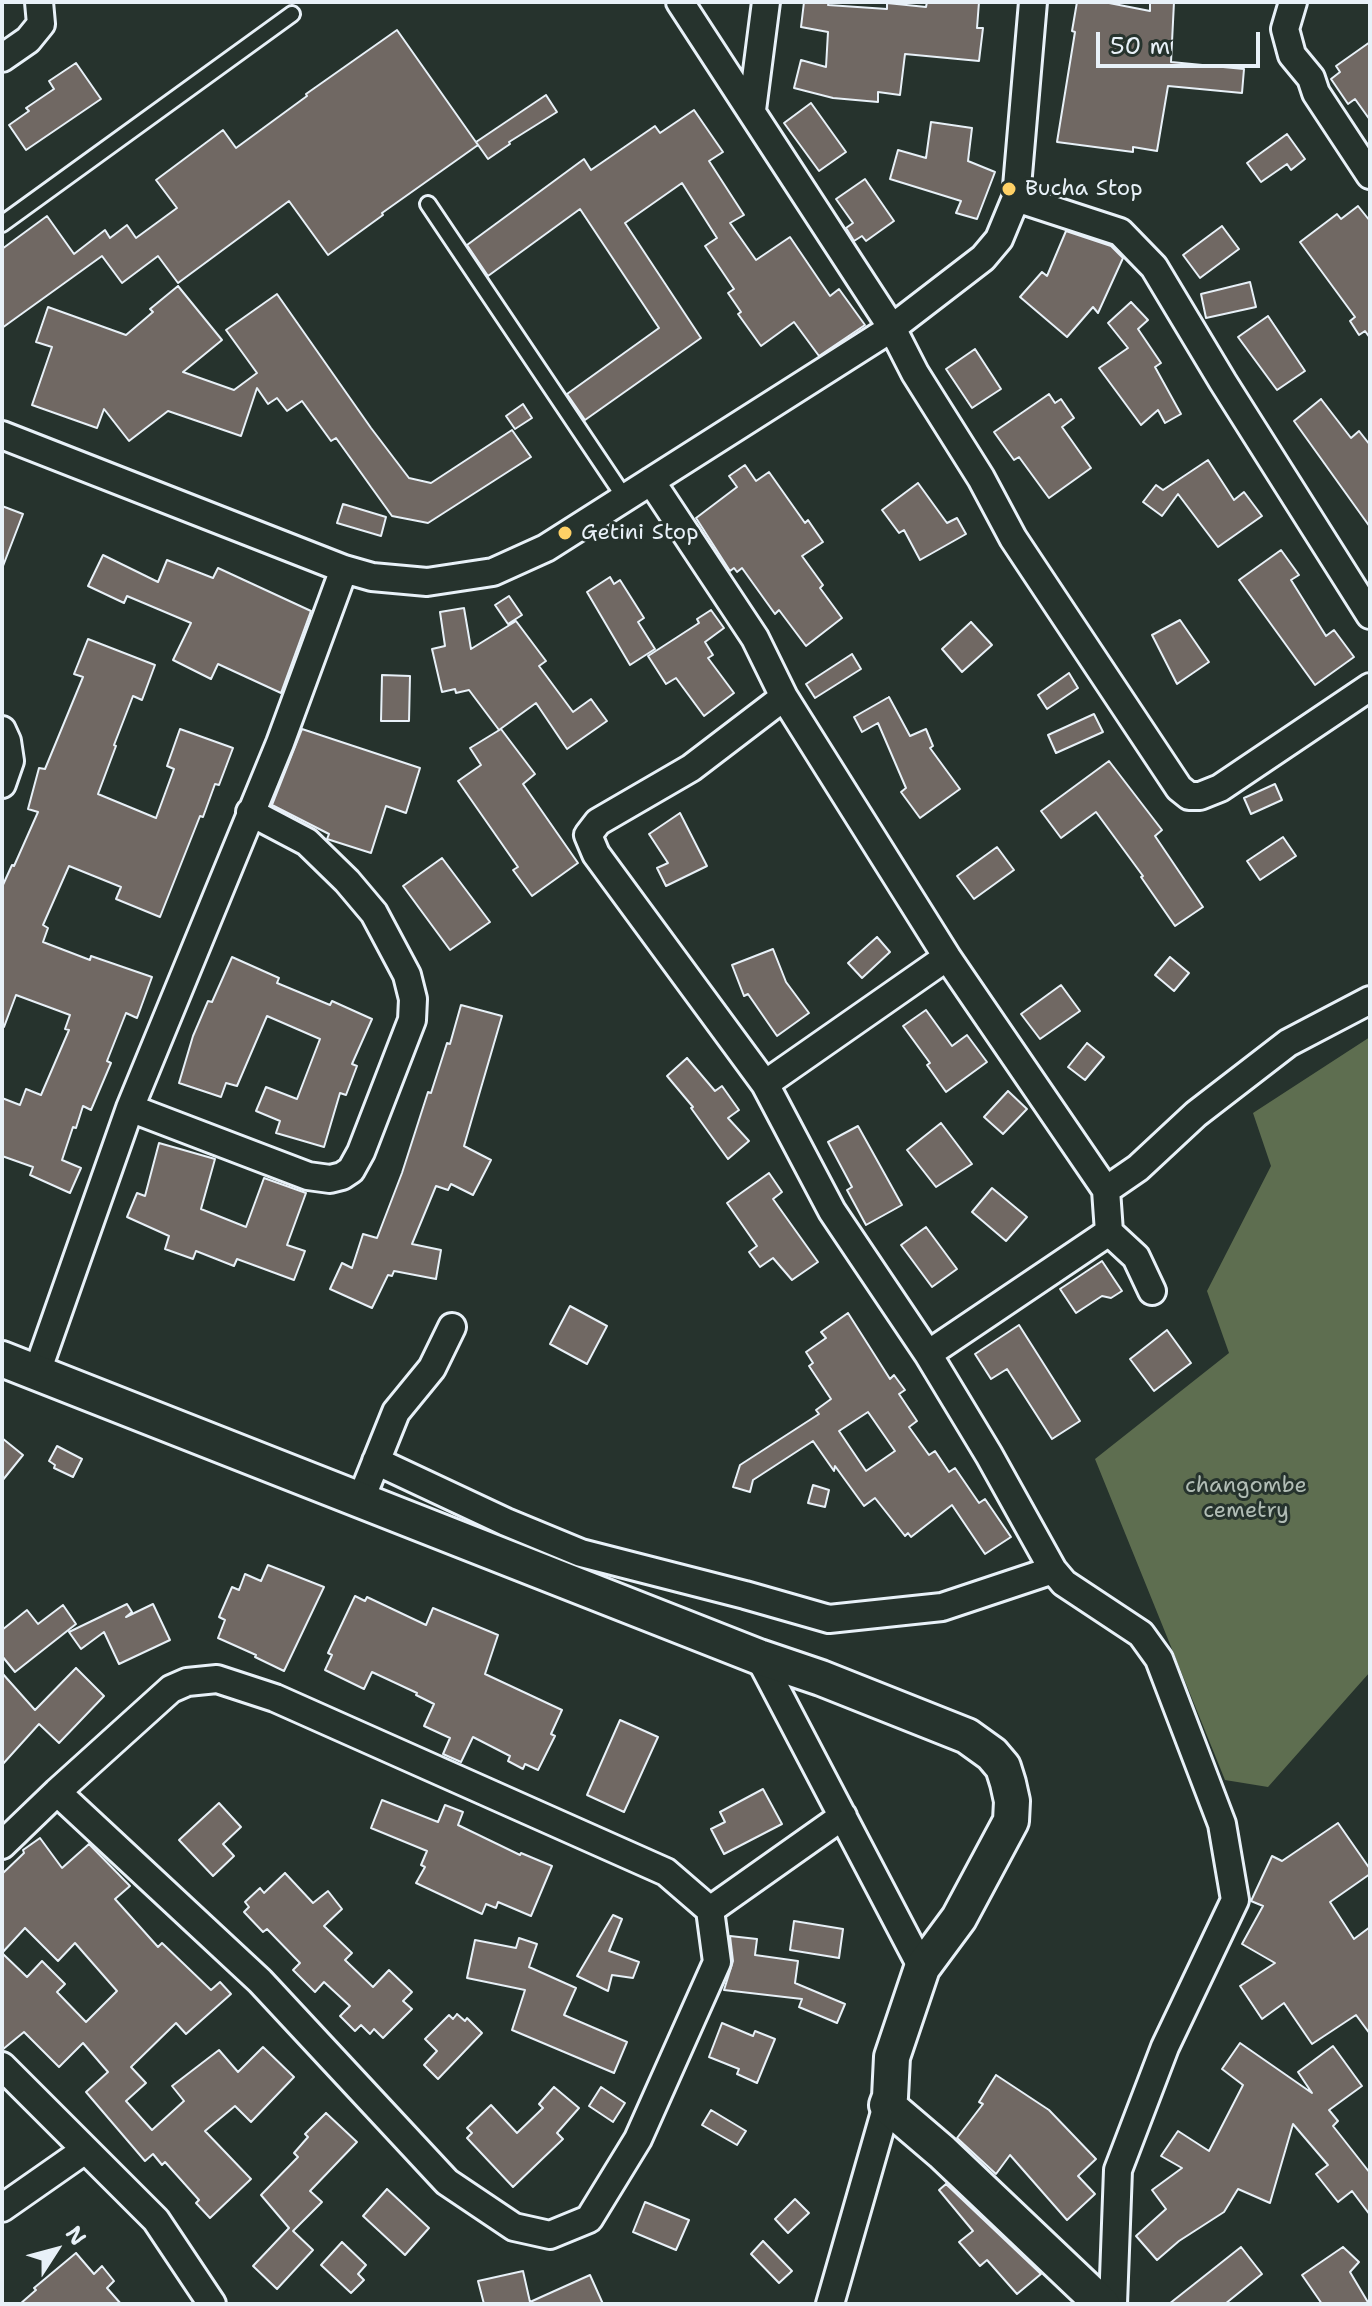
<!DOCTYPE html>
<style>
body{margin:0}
#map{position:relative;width:1372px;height:2306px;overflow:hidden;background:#26332d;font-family:"Shantell Sans",sans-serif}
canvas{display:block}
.frame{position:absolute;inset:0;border:4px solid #e8f1f8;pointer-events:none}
.north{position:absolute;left:16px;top:2210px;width:80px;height:80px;-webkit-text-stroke:6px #26332d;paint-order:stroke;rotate:54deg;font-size:22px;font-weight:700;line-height:32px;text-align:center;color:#e8f1f8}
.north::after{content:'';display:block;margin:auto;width:28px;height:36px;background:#e8f1f8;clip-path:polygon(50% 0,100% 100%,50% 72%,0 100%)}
.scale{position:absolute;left:1096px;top:32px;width:164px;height:36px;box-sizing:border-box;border:4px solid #e8f1f8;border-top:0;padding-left:10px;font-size:24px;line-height:28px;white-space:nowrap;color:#e8f1f8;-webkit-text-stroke:6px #26332d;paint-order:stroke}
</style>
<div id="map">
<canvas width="1372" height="2306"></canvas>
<div class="frame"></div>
<div class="north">N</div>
<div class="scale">50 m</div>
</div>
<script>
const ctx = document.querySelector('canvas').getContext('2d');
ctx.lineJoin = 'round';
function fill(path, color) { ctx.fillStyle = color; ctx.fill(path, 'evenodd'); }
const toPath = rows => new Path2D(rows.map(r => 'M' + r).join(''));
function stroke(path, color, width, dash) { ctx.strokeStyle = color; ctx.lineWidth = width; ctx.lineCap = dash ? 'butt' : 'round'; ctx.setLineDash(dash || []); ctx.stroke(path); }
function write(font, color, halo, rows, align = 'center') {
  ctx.font = font + ' "Shantell Sans",sans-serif'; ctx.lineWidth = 6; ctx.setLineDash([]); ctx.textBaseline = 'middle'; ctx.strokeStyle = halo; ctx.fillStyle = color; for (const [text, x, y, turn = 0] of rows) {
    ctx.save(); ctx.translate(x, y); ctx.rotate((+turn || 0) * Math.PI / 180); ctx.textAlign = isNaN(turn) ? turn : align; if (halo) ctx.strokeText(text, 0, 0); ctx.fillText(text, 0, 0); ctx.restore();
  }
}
fill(toPath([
 [1370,1037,1370,1672,1268,1787,1225,1780,1095,1459,1229,1353,1207,1291,1271,1166,1253,1113]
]), '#5e6e50');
const building = toPath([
 [804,2,829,2,828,5,887,9,887,3,926,7,927,2,979,2,977,28,983,28,979,61,905,54,900,95,878,92,878,102,833,98,794,88,801,60,826,67,828,32,801,27,804,2],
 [1077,2,1104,2,1150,11,1150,2,1174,2,1171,62,1244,69,1242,93,1168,86,1157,151,1133,147,1133,152,1057,142,1075,32,1072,31,1077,2],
 [397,30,478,145,382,213,383,215,328,255,289,201,178,283,158,256,122,283,102,256,2,328,2,249,47,216,74,254,105,230,110,238,127,225,136,238,177,208,156,180,223,130,236,148,307,96,306,94,397,30],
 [1370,42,1370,120,1355,99,1348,104,1331,79,1340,72,1336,66,1370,42],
 [76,63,101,99,26,150,9,125,29,111,26,108,54,89,49,81,76,63],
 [546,95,557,112,509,142,510,144,488,159,476,142,546,95],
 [811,103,846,152,819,171,784,123,811,103],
 [694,110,723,152,709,161,744,215,730,223,756,260,790,237,830,296,839,289,865,325,819,356,794,322,761,346,738,314,741,312,728,293,734,289,705,246,717,238,682,183,625,223,701,338,585,420,567,394,659,328,580,209,488,276,467,245,584,159,591,170,655,126,660,133,694,110],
 [931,122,972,128,968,161,995,172,977,219,956,213,961,201,890,179,898,150,926,158,931,122],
 [1287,134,1305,159,1291,170,1287,164,1261,182,1247,163,1287,134],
 [865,179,894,221,866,241,862,236,854,241,846,228,853,223,836,199,865,179],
 [1358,206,1370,221,1370,338,1365,331,1359,335,1350,321,1355,317,1300,242,1337,214,1341,219,1358,206],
 [1222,226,1239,249,1200,278,1183,255,1222,226],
 [1066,231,1111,246,1123,258,1098,313,1093,307,1067,337,1020,297,1042,272,1047,276,1066,231],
 [1250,282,1256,307,1206,318,1201,294,1250,282],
 [178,286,222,340,183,372,234,390,257,373,226,330,277,294,371,428,409,478,431,483,512,430,531,457,428,523,392,516,336,438,331,441,302,401,287,411,277,398,268,404,257,388,241,436,168,411,129,441,104,409,97,428,32,405,52,347,36,342,48,307,126,335,153,312,150,309,178,286],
 [1131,302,1148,320,1138,329,1161,363,1155,367,1181,414,1165,423,1158,410,1141,425,1099,368,1128,348,1108,323,1131,302],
 [1268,316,1305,371,1277,390,1238,337,1268,316],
 [975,349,1001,389,972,408,946,369,975,349],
 [1049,394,1055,403,1061,399,1074,418,1062,427,1091,468,1049,498,1019,457,1014,460,994,432,1049,394],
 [1321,399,1351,438,1359,431,1370,445,1370,527,1294,421,1321,399],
 [523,404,532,418,515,429,506,416,523,404],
 [1208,460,1234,500,1244,492,1262,516,1218,547,1178,494,1162,516,1143,502,1156,485,1163,490,1208,460],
 [745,465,756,481,769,472,805,523,808,520,823,542,802,556,823,585,820,588,842,618,806,646,779,610,775,614,742,568,737,572,734,568,730,571,696,518,737,487,729,476,745,465],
 [918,483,947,523,957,518,966,534,920,560,904,530,899,533,882,510,918,483],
 [343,504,386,517,381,536,337,523,343,504],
 [2,506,23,514,3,566,2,566,2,506],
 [1281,550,1299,575,1291,580,1326,636,1334,630,1354,657,1315,685,1239,580,1281,550],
 [103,555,158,582,167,560,213,578,218,568,311,611,281,693,218,664,211,679,173,660,191,623,127,596,124,603,88,586,103,555],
 [610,577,614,584,620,580,644,618,638,622,655,649,630,665,587,592,610,577],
 [509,596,522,615,508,624,495,605,509,596],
 [464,608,471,649,516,621,546,661,539,666,573,712,591,699,607,721,567,749,536,703,499,730,469,690,456,693,455,689,442,692,432,649,445,646,440,612,464,608],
 [711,610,724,628,705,642,713,655,708,658,734,693,704,716,676,678,666,684,648,656,699,623,697,619,711,610],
 [1180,620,1209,662,1177,684,1152,635,1180,620],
 [971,622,992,645,962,672,942,649,971,622],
 [88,639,155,665,142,700,133,696,114,745,116,746,98,794,156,818,174,769,167,766,180,729,233,748,219,785,215,784,203,817,200,816,160,917,116,899,121,887,69,866,43,925,48,928,43,942,90,960,91,956,152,977,137,1018,126,1013,107,1061,111,1063,91,1110,83,1106,76,1128,73,1127,62,1160,81,1168,70,1193,30,1175,33,1167,2,1156,2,1098,20,1105,26,1089,41,1095,69,1030,65,1029,70,1015,16,995,4,1027,2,1027,2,887,12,865,14,866,38,812,28,809,39,768,45,769,83,677,74,674,88,639],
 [852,654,861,669,815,698,806,684,852,654],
 [1069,673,1078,688,1047,709,1038,695,1069,673],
 [382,675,410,676,409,721,381,721,382,675],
 [889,697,910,736,926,729,933,746,930,748,960,789,920,818,901,792,906,788,878,723,862,732,854,717,889,697],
 [1094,714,1103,732,1056,753,1048,735,1094,714],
 [302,729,420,768,406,813,386,806,371,853,327,839,329,834,272,805,302,729],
 [501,729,535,774,523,784,578,863,532,896,513,870,518,867,458,781,481,765,470,748,501,729],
 [1109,761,1162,830,1155,836,1203,907,1175,926,1141,877,1143,876,1096,812,1061,838,1041,811,1109,761],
 [1275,784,1282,800,1251,814,1244,798,1275,784],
 [680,813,707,866,666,886,657,868,668,863,649,834,680,813],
 [1283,837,1296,856,1260,880,1247,861,1283,837],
 [997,847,1014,870,974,899,957,876,997,847],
 [442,858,490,922,450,950,403,886,442,858],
 [877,937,890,952,862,978,848,963,877,937],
 [773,949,786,982,809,1013,777,1036,748,994,744,996,732,965,773,949],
 [232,957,279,978,277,983,330,1005,332,1001,372,1019,352,1064,357,1066,346,1095,340,1093,324,1147,276,1133,280,1121,256,1111,266,1087,297,1099,320,1039,267,1016,237,1086,226,1083,221,1097,179,1083,193,1036,208,1001,212,1002,232,957],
 [1170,957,1189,973,1174,991,1155,975,1170,957],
 [1061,985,1080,1011,1040,1039,1021,1014,1061,985],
 [461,1005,502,1016,464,1146,491,1160,473,1195,451,1184,448,1190,436,1186,412,1244,441,1250,436,1279,394,1271,392,1276,388,1275,372,1308,330,1289,342,1263,352,1268,363,1234,377,1238,402,1173,428,1092,431,1093,447,1043,450,1044,461,1005],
 [926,1010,952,1046,967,1035,987,1062,946,1092,927,1065,930,1063,903,1026,926,1010],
 [1087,1043,1104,1057,1085,1080,1068,1067,1087,1043],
 [687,1058,715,1091,722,1086,739,1110,728,1118,749,1141,728,1159,691,1108,693,1107,667,1076,687,1058],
 [1008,1091,1027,1109,1003,1134,984,1117,1008,1091],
 [941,1123,972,1164,936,1187,907,1150,941,1123],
 [858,1126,902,1205,866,1225,847,1190,852,1187,828,1142,858,1126],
 [159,1143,215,1159,201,1209,246,1227,264,1178,306,1193,287,1245,305,1251,294,1280,237,1259,234,1266,196,1251,193,1259,165,1249,169,1236,127,1217,137,1193,145,1196,159,1143],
 [769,1173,782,1192,773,1199,818,1262,792,1280,773,1258,760,1267,749,1252,757,1246,727,1203,769,1173],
 [992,1188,1027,1217,1006,1241,972,1212,992,1188],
 [926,1227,957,1269,932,1287,901,1245,926,1227],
 [1102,1261,1122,1291,1111,1298,1102,1296,1076,1313,1060,1289,1102,1261],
 [570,1306,607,1326,587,1364,550,1344,570,1306],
 [848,1313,890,1379,894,1375,905,1390,899,1394,917,1421,909,1427,929,1455,935,1451,949,1472,955,1468,979,1503,985,1499,1011,1537,985,1554,952,1505,911,1537,908,1533,905,1536,875,1498,864,1506,835,1466,834,1471,813,1441,753,1480,750,1492,733,1487,740,1465,819,1414,816,1410,831,1399,809,1366,813,1363,806,1352,826,1338,821,1332,848,1313],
 [868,1412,895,1451,866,1471,839,1431,868,1412],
 [1019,1325,1080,1421,1052,1439,1007,1369,991,1379,975,1354,1019,1325],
 [1167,1330,1191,1363,1154,1391,1130,1359,1167,1330],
 [2,1438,23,1455,2,1481,2,1438],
 [57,1446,82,1459,73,1477,54,1468,55,1465,49,1461,57,1446],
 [813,1485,829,1490,825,1507,808,1503,813,1485],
 [268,1565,324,1587,284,1671,255,1657,256,1655,218,1638,225,1620,219,1617,232,1587,239,1590,245,1574,261,1581,268,1565],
 [355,1596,365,1601,367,1597,426,1625,433,1608,498,1635,485,1674,562,1710,551,1734,555,1736,538,1770,525,1764,523,1769,508,1761,510,1756,473,1737,461,1762,443,1754,450,1738,424,1726,434,1704,416,1695,417,1693,372,1672,364,1689,325,1670,332,1655,328,1653,355,1596],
 [127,1604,132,1612,126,1617,153,1604,170,1640,119,1664,104,1632,81,1649,69,1632,127,1604],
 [63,1605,76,1624,15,1672,2,1656,2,1630,27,1610,38,1624,63,1605],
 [76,1668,104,1696,59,1743,39,1724,2,1765,2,1673,35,1710,76,1668],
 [620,1720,658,1737,624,1812,587,1795,620,1720],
 [763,1789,782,1824,724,1854,711,1829,725,1822,720,1812,763,1789],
 [382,1800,438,1822,445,1805,463,1812,458,1825,520,1855,521,1853,552,1866,531,1916,498,1902,496,1908,486,1904,482,1914,416,1883,425,1867,421,1865,427,1851,371,1828,382,1800],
 [219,1803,241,1827,223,1844,234,1856,213,1876,179,1840,219,1803],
 [1338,1823,1370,1869,1370,1874,1330,1902,1354,1939,1370,1927,1370,2034,1356,2015,1312,2044,1284,2003,1262,2019,1240,1986,1275,1963,1242,1944,1263,1906,1251,1901,1272,1856,1282,1861,1338,1823],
 [40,1838,62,1868,89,1844,130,1886,115,1899,158,1947,162,1943,211,1990,220,1982,231,1994,186,2034,176,2023,131,2067,146,2083,126,2101,152,2130,184,2101,172,2086,219,2050,238,2072,263,2047,294,2077,251,2122,235,2106,205,2131,251,2179,210,2218,196,2203,199,2200,165,2162,162,2165,153,2154,145,2161,86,2092,108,2072,83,2043,59,2067,24,2032,2,2050,2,1874,24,1853,23,1850,40,1838],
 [25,1928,58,1961,75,1943,117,1991,86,2022,57,1992,65,1984,42,1961,27,1977,2,1953,25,1928],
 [285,1873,313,1903,328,1891,342,1909,324,1926,352,1953,345,1960,373,1987,389,1970,412,1992,403,2001,412,2009,383,2038,374,2029,370,2034,361,2025,355,2031,340,2016,350,2006,324,1982,315,1992,293,1970,300,1963,267,1929,263,1932,244,1912,249,1907,245,1902,260,1888,264,1893,285,1873],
 [613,1915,622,1919,609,1951,639,1962,633,1978,612,1975,608,1991,577,1976,613,1915],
 [794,1921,843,1929,839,1958,790,1950,794,1921],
 [730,1936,757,1939,755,1955,798,1961,795,1983,845,2004,837,2023,799,2007,802,1999,724,1990,733,1961,730,1936],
 [519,1938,537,1944,529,1967,576,1988,564,2015,627,2042,614,2073,512,2030,525,1990,467,1978,475,1940,516,1948,519,1938],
 [457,2014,465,2021,467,2018,482,2033,438,2079,424,2065,437,2051,425,2039,449,2015,453,2019,457,2014],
 [722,2023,753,2036,755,2031,775,2039,757,2083,737,2074,739,2069,709,2057,722,2023],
 [1240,2043,1312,2093,1298,2072,1333,2046,1362,2086,1329,2110,1338,2121,1333,2126,1370,2173,1370,2215,1352,2191,1338,2202,1316,2174,1328,2165,1293,2124,1270,2203,1238,2189,1224,2212,1179,2241,1157,2260,1136,2236,1166,2209,1152,2190,1182,2168,1161,2156,1178,2131,1209,2151,1243,2085,1222,2069,1240,2043],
 [996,2075,1049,2110,1096,2159,1078,2176,1095,2194,1067,2220,1010,2155,996,2174,957,2138,983,2104,979,2102,996,2075],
 [554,2087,579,2108,557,2133,563,2139,513,2187,467,2138,472,2133,467,2128,491,2105,517,2133,543,2108,539,2104,554,2087],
 [601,2087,625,2103,613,2122,589,2106,601,2087],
 [711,2110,746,2131,737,2145,702,2125,711,2110],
 [326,2113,357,2142,310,2191,322,2202,293,2231,313,2250,277,2289,253,2266,289,2228,261,2195,298,2157,294,2153,308,2137,305,2134,326,2113],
 [946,2184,1041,2274,1017,2294,987,2260,980,2266,959,2242,973,2231,939,2190,946,2184],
 [387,2189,429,2228,405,2255,363,2216,387,2189],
 [795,2199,809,2213,788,2233,775,2219,795,2199],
 [645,2202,689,2220,676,2250,633,2232,645,2202],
 [763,2241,792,2271,779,2283,751,2254,763,2241],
 [342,2242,366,2265,358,2274,364,2280,351,2293,321,2265,342,2242],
 [1241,2247,1262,2274,1225,2304,1169,2304,1241,2247],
 [1343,2247,1359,2262,1350,2272,1369,2304,1322,2304,1302,2275,1343,2247],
 [76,2253,94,2274,102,2266,114,2281,107,2288,121,2304,20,2304,36,2290,34,2288,76,2253],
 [523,2271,530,2302,590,2275,603,2304,484,2304,478,2281,523,2271]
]);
fill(building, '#706863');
stroke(building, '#e8f1f8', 2);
const service = toPath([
 [428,204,625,498],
 [2,224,292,14]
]);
const minor = toPath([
 [680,2,892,328,915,373,981,478,1013,538,1179,788,1189,796,1200,796,1220,788,1370,687],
 [1293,2,1285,29,1292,55,1311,78,1316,93,1370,175],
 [2,58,28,40,41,24,39,2],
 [752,110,766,2],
 [1016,198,1120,232,1154,267,1223,382,1370,615],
 [2,435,344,569,372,577,427,582,493,572,546,548,892,328,983,258,999,239,1016,198,1033,2],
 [651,481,755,638,784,697,947,957,1106,1190,1109,1232,1136,1257,1152,1291],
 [784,697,691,768,598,822,588,835,596,854,765,1084,832,1211,928,1354,989,1455,1053,1570,1064,1583,1141,1634,1159,1659,1222,1824,1235,1900,1165,2047,1118,2170,1113,2304],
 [2,730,7,741,10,761,2,784],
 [765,1084,947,957],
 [130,1108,308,1176,330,1179,342,1176,351,1170,361,1152,412,1020,413,999,407,975,374,913,347,881,307,842,250,812],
 [1106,1190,1138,1168,1196,1114,1288,1043,1370,1000],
 [928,1354,1109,1232],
 [37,1372,130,1108,280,743,344,569],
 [376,1461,506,1522,581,1553,745,1595,829,1619,942,1607,1053,1570],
 [361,1499,396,1412,432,1368,452,1327],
 [759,1657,922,1968],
 [2,1845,57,1792,171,1689,187,1682,217,1679,275,1698,666,1872,710,1910,717,1962,638,2139,589,2219,550,2235,514,2227,447,2182,260,1981,57,1792],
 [710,1910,843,1816],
 [2,2066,156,2220,212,2304],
 [2,2208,85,2150],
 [830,2304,887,2105]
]);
const tertiary = toPath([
 [2,1359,759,1657,821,1678,967,1736,992,1754,1003,1767,1008,1783,1012,1801,1011,1821,959,1918,922,1968,892,2057,890,2097,887,2105,942,2152,1102,2304]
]);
stroke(service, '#e8f1f8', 20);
stroke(minor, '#e8f1f8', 32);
stroke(tertiary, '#e8f1f8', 40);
stroke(service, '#26332d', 14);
stroke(minor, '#26332d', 26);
stroke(tertiary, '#26332d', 34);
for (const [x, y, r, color] of [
 [1009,189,8,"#ffd166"],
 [565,533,8,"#ffd166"]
]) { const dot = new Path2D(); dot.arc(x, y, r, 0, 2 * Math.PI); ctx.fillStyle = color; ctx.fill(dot); stroke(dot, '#26332d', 3); }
write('22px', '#e8f1f8', '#26332d', [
 ["Bucha Stop",1025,189],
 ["Getini Stop",581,533]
], 'left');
write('22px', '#b1bdb5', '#26332d', [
 ["changombe",1246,1486],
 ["cemetry",1246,1511]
]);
</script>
